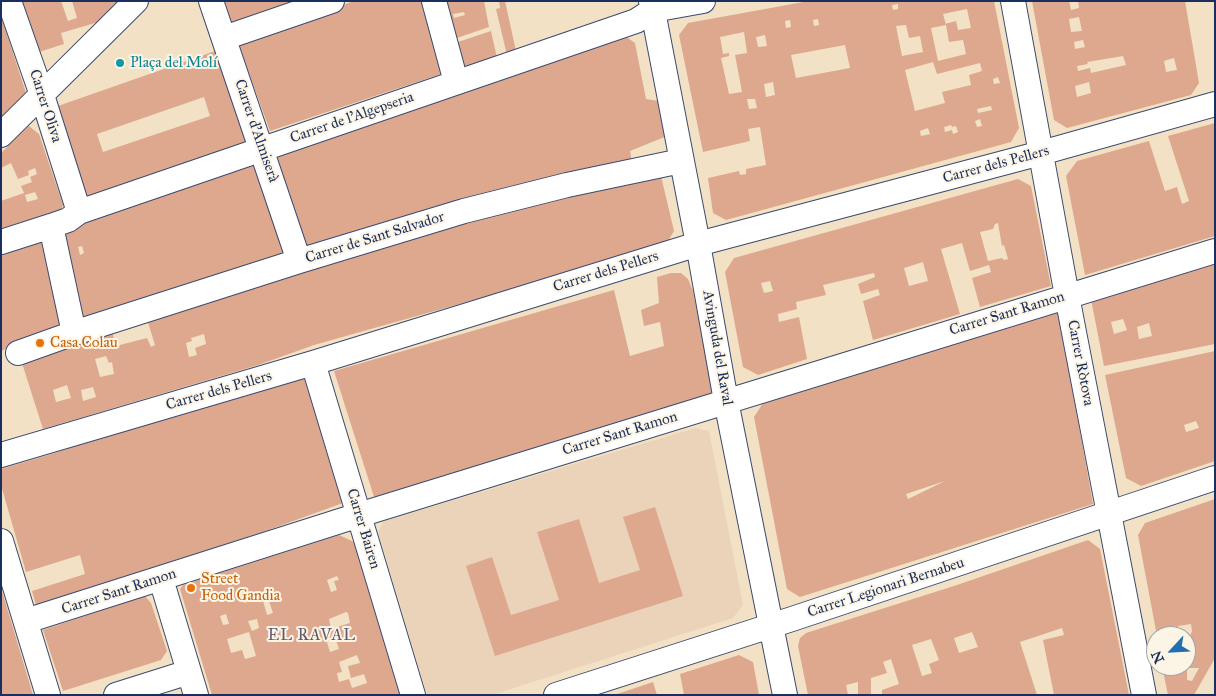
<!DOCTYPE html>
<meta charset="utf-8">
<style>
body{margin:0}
#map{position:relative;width:1216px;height:696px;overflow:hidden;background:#f2e1c4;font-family:"IM FELL Great Primer",serif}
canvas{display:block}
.frame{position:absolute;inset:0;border:2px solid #1b2f5e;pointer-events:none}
.north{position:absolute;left:1146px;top:626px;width:50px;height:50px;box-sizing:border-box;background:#fcf5e5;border:1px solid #a2a6af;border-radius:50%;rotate:245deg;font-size:14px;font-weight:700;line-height:20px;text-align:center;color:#1b2f5e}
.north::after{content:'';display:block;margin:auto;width:18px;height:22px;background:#1f6fb2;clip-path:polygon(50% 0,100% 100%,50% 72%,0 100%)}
</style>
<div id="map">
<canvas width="1216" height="696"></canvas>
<div class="frame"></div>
<div class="north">N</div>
</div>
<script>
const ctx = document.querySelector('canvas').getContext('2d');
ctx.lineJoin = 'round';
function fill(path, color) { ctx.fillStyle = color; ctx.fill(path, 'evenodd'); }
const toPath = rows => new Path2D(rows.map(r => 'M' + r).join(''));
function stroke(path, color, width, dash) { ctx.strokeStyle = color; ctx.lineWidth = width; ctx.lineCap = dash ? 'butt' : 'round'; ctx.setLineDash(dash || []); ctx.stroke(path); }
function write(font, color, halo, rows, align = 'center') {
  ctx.font = font + ' "IM FELL Great Primer",serif'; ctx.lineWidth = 4; ctx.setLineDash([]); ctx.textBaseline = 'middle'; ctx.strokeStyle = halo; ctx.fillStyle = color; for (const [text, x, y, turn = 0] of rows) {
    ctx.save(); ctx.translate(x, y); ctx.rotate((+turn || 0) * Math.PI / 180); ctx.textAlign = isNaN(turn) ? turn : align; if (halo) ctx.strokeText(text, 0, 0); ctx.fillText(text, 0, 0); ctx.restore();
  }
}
fill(toPath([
 [695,428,709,431,743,605,733,618,492,695,427,695,378,532,384,521]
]), '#ebd3ba');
fill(toPath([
 [22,1,61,1,68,21,77,18,72,1,122,1,97,27,95,23,61,33,64,44,39,52],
 [220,1,303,1,229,27],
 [354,1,428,1,447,72,270,131,238,43],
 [441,1,484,1,489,27,451,40,452,44,491,31,497,58,457,71],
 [464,12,465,15,454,18,453,14],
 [499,1,505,1,516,51,507,55,496,9,500,8],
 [809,1,994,1,1019,128,1011,142,726,220,713,213,708,178,739,171,740,175,746,174,746,169,766,165,760,127,748,129,750,141,703,152,679,35,688,23],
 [898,4,898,9,893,10,892,5],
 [967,9,971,28,958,30,956,21,945,24,946,25,943,14],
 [818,19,819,25,814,26,813,20],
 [790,20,791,27,786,28,785,21],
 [906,25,909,38,920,36,923,52,902,56,896,26],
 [946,25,949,42,963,40,966,54,938,61,931,28],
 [744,32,747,53,735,55,742,92,729,94,721,58,729,56,729,53,723,54,720,37],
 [765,35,767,46,758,47,756,37],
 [845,45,850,68,796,78,791,55],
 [933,62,937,74,980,63,982,71,969,75,971,85,942,92,945,103,915,111,905,70],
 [998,77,1000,83,994,84,993,79],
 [773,82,775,95,766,97,764,84],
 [747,99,755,99,757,108,749,109],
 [991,106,992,110,978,113,977,109],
 [980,119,982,126,977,127,975,121],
 [951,125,952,127,956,126,958,132,953,134,952,130,945,132,944,127],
 [928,128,930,134,921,136,920,131],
 [1032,1,1069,1,1071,10,1079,8,1078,1,1185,1,1199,83,1191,95,1067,128,1054,120],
 [1079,17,1082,31,1071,32,1069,19],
 [1083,40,1085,47,1075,49,1074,42],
 [1123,56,1126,65,1091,73,1090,68,1078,71,1077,66,1088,64,1087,62],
 [1174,58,1177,70,1166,72,1164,61],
 [1089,82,1091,93,1077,97,1075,86],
 [1,16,26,93,1,118],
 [622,34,635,43,646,99,659,101,667,136,630,151,632,163,502,194,427,210,308,254,272,152],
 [218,50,250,143,88,199,58,106],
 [204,97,210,116,103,152,97,134],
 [1215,123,1215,236,1085,275,1066,176,1077,161,1149,141,1165,191,1177,187,1182,204,1189,201,1168,136],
 [29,126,39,134,63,205,61,210,1,237,1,201,24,193,21,186,32,182,30,177,37,174,35,168,28,171,29,175,18,179,11,163,1,168,1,153],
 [35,192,38,199,27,202,25,195],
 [259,157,292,256,81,320,57,229],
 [82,246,84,253,80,255,78,247],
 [660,172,674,231,665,246,314,345,258,365,43,429,21,360,111,327,116,346,147,338,151,347,155,345,146,316,517,198],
 [204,334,206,344,195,348,197,355,189,357,186,343,192,341,191,338],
 [106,356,109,363,112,362,114,374,100,377,95,359],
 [67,385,71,398,56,402,53,390],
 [93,387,96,397,83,401,81,390],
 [1018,179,1031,186,1051,286,980,307,972,278,991,272,989,265,970,271,962,243,941,249,960,314,873,340,863,301,880,295,878,289,861,294,858,284,875,277,874,273,823,285,826,295,796,302,797,309,778,314,779,322,799,317,807,359,758,375,743,367,725,272,734,258],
 [998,223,1002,246,1004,245,1008,259,1004,260,1002,258,988,261,980,232,993,229,995,224],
 [923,262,928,281,909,286,904,268],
 [770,281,773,291,764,293,761,283],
 [46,233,68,329,25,341,1,351,1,250],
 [1215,262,1215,344,1104,366,1091,299],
 [1123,319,1127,330,1114,334,1111,322],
 [1149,323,1152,336,1139,339,1137,327],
 [671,273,681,273,688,279,693,291,713,390,706,400,375,500,334,371,614,290,630,356,664,346,660,322,644,326,641,310,659,303,657,277],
 [1058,309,1093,504,800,597,787,589,754,417,763,403],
 [945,481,908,499,906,494],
 [1215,351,1215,461,1141,486,1126,478,1105,375],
 [1196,421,1199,428,1186,432,1184,425],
 [308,373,343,503,260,533,36,605,32,591,85,574,80,555,26,572,1,485,1,469,52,454,221,396],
 [1215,499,1215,658,1194,695,1168,695,1162,666,1186,666,1186,643,1192,643,1190,636,1192,631,1191,624,1178,626,1180,636,1157,636,1138,535,1145,523],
 [1187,668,1199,668,1192,681,1187,680],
 [655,507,683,596,495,656,466,566,492,557,511,615,559,600,537,532,579,519,599,583,640,570,623,517],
 [339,535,354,542,400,695,212,695,180,589,183,585],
 [337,576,339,580,334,581,337,590,331,592,327,580],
 [249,595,251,601,244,603,242,597],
 [267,595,273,613,267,615,262,597],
 [346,612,348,613,350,623,331,629,329,619],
 [226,614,229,624,223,625,220,616],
 [257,619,259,628,252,631,248,621],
 [249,632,256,656,245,659,242,650,231,653,227,639],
 [335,637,339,649,330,652,326,639],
 [357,655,360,663,348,666,351,678,364,674,367,683,352,688,349,679,339,682,337,673,342,672,339,662],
 [1088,540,1100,549,1129,695,1054,695,1043,640,1064,635,1062,628,1020,642,1037,695,882,695,882,690,899,684,891,659,883,662,887,673,871,678,871,695,858,695,858,682,846,685,848,695,808,695,798,646,800,638,806,633,957,585],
 [972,632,978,647,959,653,954,638],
 [931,639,939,660,929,664,932,673,922,676,912,645],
 [1,591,2,591,33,695,1,695],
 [145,596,151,603,167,651,161,660,63,691,43,630],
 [739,655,753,662,759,695,684,695,680,674],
 [653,682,657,695,617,695,617,694]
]), '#dea88e');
const minor = toPath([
 [9,1,42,95,79,212],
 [211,1,299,261],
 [434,1,456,82],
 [651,1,698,244,726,401,785,695],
 [1013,1,1067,296,1144,695],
 [224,38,332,1],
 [1,135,136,1],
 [1,242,51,226,68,220,79,212,636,21,653,10,703,1],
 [74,333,299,261,464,211,567,185,681,161],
 [18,353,74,333,51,226],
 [313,363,413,695],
 [1,455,313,363,698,244,1041,153,1215,104],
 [1,541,48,695],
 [161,579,196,695],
 [26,621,359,515,1215,251],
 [116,695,189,672],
 [556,695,792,619,1215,478]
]);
stroke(minor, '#3b4a6d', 26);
stroke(minor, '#fff', 24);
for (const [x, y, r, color] of [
 [120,63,5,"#0f9aa8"],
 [40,343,5,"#e8710a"],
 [191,588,5,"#e8710a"]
]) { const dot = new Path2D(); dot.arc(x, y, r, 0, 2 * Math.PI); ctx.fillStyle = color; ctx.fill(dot); stroke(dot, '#fcf5e5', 2); }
write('15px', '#0d838f', '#fcf5e5', [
 ["Plaça del Molí",130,63]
], 'left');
write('15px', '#1b2f5e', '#fcf5e5', [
 ["Carrer Oliva",45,106,72],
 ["Carrer de l'Algepseria",352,118,-19],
 ["Carrer d'Almiserà",256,131,71],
 ["Carrer dels Pellers",996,165,-15],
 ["Carrer de Sant Salvador",375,238,-17],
 ["Carrer dels Pellers",606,272,-17],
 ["Carrer Sant Ramon",1007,314,-17],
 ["Avinguda del Raval",717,348,80],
 ["Carrer Ròtova",1080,363,79],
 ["Carrer dels Pellers",219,391,-16],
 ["Carrer Sant Ramon",620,434,-17],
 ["Carrer Bairen",363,529,73],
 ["Carrer Legionari Bernabeu",886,588,-18],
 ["Carrer Sant Ramon",119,592,-18]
]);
write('15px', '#c56008', '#fcf5e5', [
 ["Casa Colau",50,343],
 ["Street",201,579],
 ["Food Gandia",201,596]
], 'left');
ctx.letterSpacing = '1px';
write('16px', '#5f596f', '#fcf5e5', [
 ["EL RAVAL",312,636]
]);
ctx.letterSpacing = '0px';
</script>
